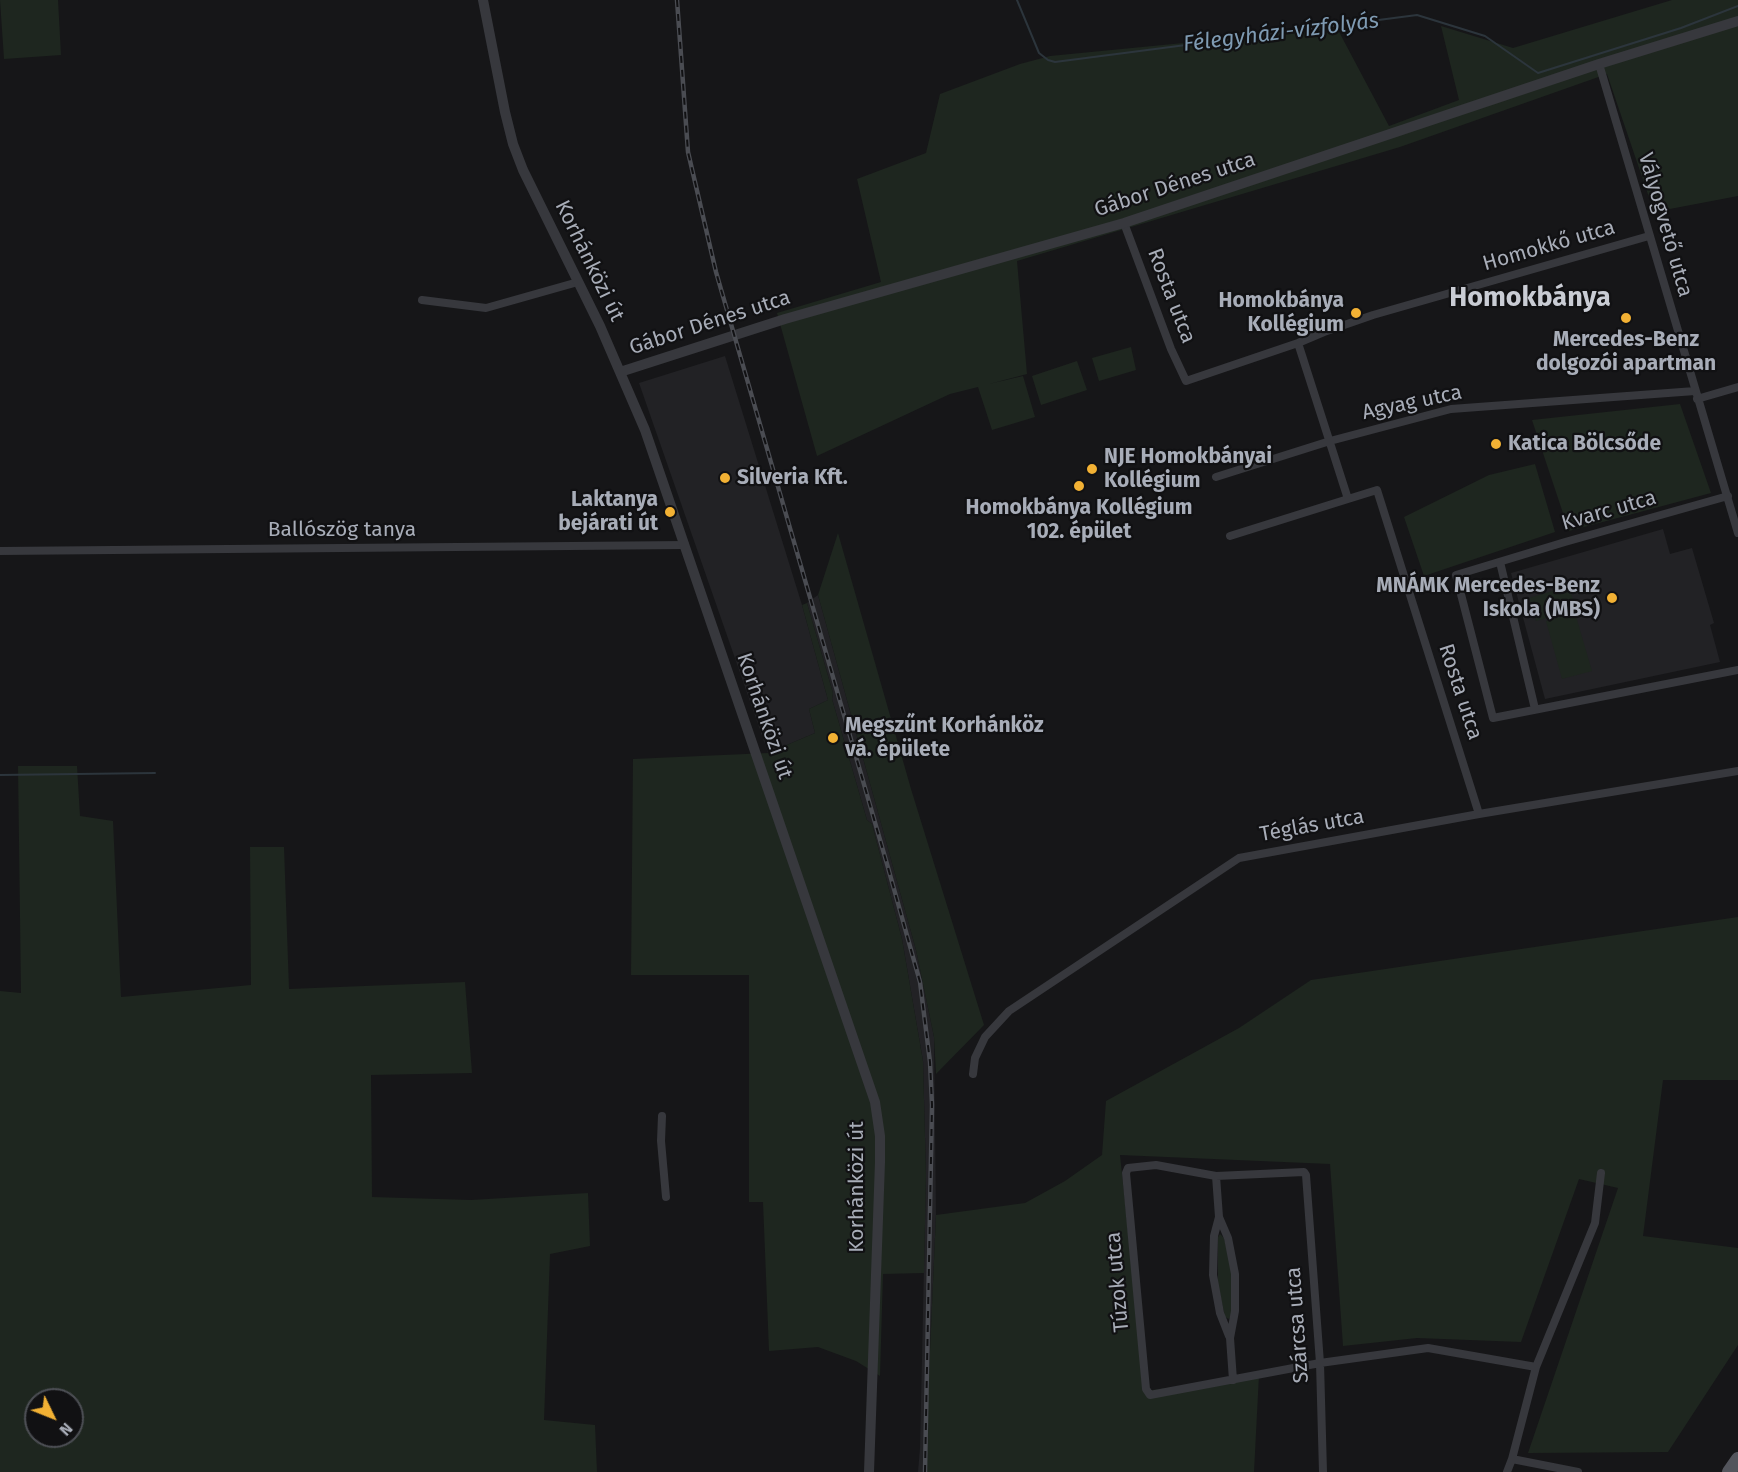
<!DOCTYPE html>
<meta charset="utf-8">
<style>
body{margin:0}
#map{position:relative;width:1738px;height:1472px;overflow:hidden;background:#161618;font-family:"Fira Sans",sans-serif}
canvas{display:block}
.north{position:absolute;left:24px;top:1388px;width:60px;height:60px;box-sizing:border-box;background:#111113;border:2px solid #4d4f55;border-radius:50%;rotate:133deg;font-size:16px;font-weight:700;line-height:24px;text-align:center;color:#a8adb8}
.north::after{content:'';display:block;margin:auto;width:21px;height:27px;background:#f2b134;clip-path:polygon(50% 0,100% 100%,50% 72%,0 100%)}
</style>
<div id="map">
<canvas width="1738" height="1472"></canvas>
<div class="north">N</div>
</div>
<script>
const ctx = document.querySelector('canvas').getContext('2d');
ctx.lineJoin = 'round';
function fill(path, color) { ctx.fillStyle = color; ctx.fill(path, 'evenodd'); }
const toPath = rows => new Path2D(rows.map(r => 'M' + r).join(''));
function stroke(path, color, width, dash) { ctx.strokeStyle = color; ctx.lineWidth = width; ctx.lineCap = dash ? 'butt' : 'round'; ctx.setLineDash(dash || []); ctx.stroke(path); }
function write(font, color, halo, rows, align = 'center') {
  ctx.font = font + ' "Fira Sans",sans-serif'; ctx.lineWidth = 4.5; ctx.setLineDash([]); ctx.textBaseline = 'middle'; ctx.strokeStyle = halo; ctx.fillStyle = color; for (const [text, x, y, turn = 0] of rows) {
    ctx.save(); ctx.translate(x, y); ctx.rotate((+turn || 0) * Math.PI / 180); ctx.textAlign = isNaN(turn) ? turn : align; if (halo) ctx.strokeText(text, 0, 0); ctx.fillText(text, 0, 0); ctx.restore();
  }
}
fill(toPath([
 [725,356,802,605,828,700,809,709,815,733,768,753,639,383],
 [1663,529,1670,554,1692,548,1714,623,1710,625,1720,662,1545,699,1511,573],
 [818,595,916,950,934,1037,936,1215,928,1396,927,1472,918,1472,920,1448,926,1175,923,1061,902,939,872,824,867,820,832,699,833,693,807,603]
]), '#222225');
fill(toPath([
 [0,0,58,0,61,55,4,59],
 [1672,0,1738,0,1738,196,1654,212,1607,74,1400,147,1017,261,1027,374,989,384,1023,376,1035,417,992,430,978,387,950,394,817,456,777,313,881,282,857,179,926,153,940,94,1020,64,1050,56,1337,28,1389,126,1459,100,1441,26,1513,48],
 [1131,347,1136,370,1099,381,1092,358],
 [1077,361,1087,390,1041,405,1032,376],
 [1680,404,1711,493,1569,531,1532,420],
 [1535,464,1555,532,1424,576,1404,517,1489,475],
 [838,533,911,789,984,1025,936,1074,934,1037,916,950,818,595],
 [1569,586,1576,610,1536,621,1529,598],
 [807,603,833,693,832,699,867,820,872,824,902,939,923,1061,926,1175,924,1273,883,1274,880,1376,856,1361,818,1347,769,1351,763,1202,749,1202,749,975,631,975,633,759,768,753,815,733,809,709,828,700,802,605],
 [1575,613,1592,671,1562,679,1546,621],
 [18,766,77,766,80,816,113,821,121,997,251,985,250,847,284,847,289,989,465,982,472,1073,371,1075,372,1197,471,1200,588,1193,590,1246,550,1254,544,1420,595,1425,597,1472,0,1472,0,991,21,993],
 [36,1400,72,1400,72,1436,36,1436],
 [1738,917,1738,1080,1663,1080,1643,1236,1738,1248,1738,1345,1668,1452,1528,1453,1618,1188,1579,1179,1521,1342,1417,1338,1343,1346,1330,1164,1120,1155,1145,1391,1259,1375,1254,1472,927,1472,928,1396,936,1215,1025,1203,1065,1181,1102,1155,1106,1101,1239,1028,1311,980],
 [1220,1234,1224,1238,1231,1266,1231,1315,1229,1319,1225,1317,1218,1285,1218,1237]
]), '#1e261f');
stroke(toPath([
 [1017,0,1039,53,1048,60,1055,62,1417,15,1485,36,1538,73,1681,28,1738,6],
 [0,775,155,773]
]), '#2c353c', 2);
stroke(toPath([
 [1599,64,1738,533],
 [1124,223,1171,349,1186,381,1298,343,1324,332,1373,315,1649,236],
 [422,300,486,308,578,282],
 [1298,343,1348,499,1377,490,1479,814],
 [1697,399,1738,387],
 [1216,477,1330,441,1451,409,1695,391],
 [1728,496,1565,542,1456,575,1493,718,1738,670],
 [1230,536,1348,499],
 [0,551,685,545],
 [1500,562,1535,709],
 [973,1074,975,1058,985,1037,1009,1011,1239,858,1479,814,1738,771],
 [662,1116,661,1141,666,1197],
 [1216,1176,1219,1217,1228,1238,1235,1274,1235,1311,1230,1338,1233,1380],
 [1219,1217,1214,1236,1213,1275,1220,1313,1229,1336],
 [1512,1459,1578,1472],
 [1323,1472,1320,1363,1306,1175,1304,1172,1216,1176,1156,1165,1128,1168,1126,1173,1146,1389,1150,1395,1320,1363,1428,1348,1536,1367],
 [1507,1472,1512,1459,1536,1367,1595,1223,1601,1173]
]), '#37383d', 8);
stroke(toPath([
 [483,0,505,112,513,144,523,170,600,326,645,430,875,1102,880,1136,880,1162,869,1472],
 [620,372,785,319,1124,223,1599,64,1738,21]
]), '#37383d', 10);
stroke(toPath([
 [1729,1472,1738,1459]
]), '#53555c', 14);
const rail = toPath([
 [677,0,688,152,716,272,887,864,920,982,930,1062,932,1105,925,1472]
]);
stroke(rail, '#4a4c52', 4.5);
stroke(rail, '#111113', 2, [7]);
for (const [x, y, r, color] of [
 [1356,313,6,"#f2b134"],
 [1626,318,6,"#f2b134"],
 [1496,444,6,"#f2b134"],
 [1092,469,6,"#f2b134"],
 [725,478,6,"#f2b134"],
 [1079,486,6,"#f2b134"],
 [670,512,6,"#f2b134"],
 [1612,598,6,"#f2b134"],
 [833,738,6,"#f2b134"]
]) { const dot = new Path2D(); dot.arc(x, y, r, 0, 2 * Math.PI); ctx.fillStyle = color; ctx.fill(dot); stroke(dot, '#111113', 2); }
write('21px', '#a8adb8', '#111113', [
 ["Gábor Dénes utca",1175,185,-18],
 ["Vályogvető utca",1665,225,74],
 ["Homokkő utca",1549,246,-16],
 ["Korhánközi út",589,261,64],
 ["Rosta utca",1171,296,69],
 ["Gábor Dénes utca",710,323,-18],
 ["Agyag utca",1412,403,-12],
 ["Kvarc utca",1609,511,-16],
 ["Ballószög tanya",342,530],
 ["Rosta utca",1460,692,72],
 ["Korhánközi út",764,716,71],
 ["Téglás utca",1312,826,-10],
 ["Korhánközi út",857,1187,-90],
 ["Túzok utca",1118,1282,-95],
 ["Szárcsa utca",1298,1325,-94]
]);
write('bold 21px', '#a8adb8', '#111113', [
 ["Homokbánya",1344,301,"right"],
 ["Kollégium",1344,325,"right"],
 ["Mercedes-Benz",1626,340,"center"],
 ["dolgozói apartman",1626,364,"center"],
 ["Katica Bölcsőde",1508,444],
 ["NJE Homokbányai",1104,457],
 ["Kollégium",1104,481],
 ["Silveria Kft.",737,478],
 ["Laktanya",658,500,"right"],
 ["bejárati út",658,524,"right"],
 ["Homokbánya Kollégium",1079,508,"center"],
 ["102. épület",1079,532,"center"],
 ["MNÁMK Mercedes-Benz",1600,586,"right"],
 ["Iskola (MBS)",1600,610,"right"],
 ["Megszűnt Korhánköz",845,726],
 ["vá. épülete",845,750]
], 'left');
write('italic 22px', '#7f9bb3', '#111113', [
 ["Félegyházi-vízfolyás",1281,33,-7]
]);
write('bold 27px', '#c9ccd4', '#111113', [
 ["Homokbánya",1530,298]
]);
</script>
